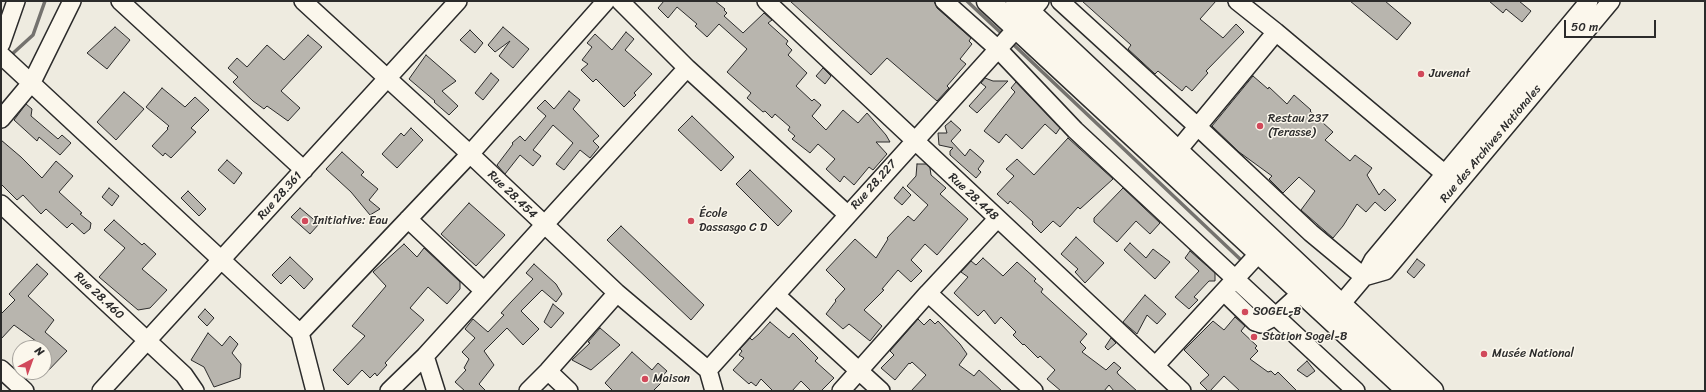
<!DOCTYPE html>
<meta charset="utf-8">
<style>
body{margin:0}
#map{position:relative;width:1706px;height:392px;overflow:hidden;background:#eeebe0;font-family:Sriracha,sans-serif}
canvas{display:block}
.frame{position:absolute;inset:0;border:2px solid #2b2b2b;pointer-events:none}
.north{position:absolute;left:12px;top:340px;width:40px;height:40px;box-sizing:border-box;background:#fbf7ec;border:1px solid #a8a59f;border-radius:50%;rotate:41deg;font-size:11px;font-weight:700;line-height:16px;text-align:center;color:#2b2b2b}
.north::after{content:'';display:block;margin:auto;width:14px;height:18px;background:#d1495b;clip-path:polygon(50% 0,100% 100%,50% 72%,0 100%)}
.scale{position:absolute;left:1564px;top:20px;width:92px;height:18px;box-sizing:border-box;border:2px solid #2b2b2b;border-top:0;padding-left:5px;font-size:12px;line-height:14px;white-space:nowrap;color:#2b2b2b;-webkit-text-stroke:3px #fbf7ec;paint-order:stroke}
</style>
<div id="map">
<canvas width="1706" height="392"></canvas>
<div class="frame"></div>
<div class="north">N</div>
<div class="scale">50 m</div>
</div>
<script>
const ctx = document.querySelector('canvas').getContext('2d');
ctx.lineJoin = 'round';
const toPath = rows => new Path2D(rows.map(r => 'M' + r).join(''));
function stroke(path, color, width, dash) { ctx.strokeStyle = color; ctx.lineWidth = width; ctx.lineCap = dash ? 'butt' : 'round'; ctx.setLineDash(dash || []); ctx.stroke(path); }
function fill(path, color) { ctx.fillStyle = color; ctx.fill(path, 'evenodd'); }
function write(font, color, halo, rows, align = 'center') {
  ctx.font = font + ' Sriracha,sans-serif'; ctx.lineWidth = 3; ctx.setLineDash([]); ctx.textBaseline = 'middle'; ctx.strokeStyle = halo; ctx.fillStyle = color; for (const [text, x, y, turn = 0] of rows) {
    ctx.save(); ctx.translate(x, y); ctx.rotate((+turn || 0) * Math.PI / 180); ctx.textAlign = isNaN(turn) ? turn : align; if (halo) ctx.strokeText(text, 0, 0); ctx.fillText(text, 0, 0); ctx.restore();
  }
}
stroke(toPath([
 [967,1,1000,32],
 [1015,46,1240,259],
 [10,56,33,35,45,1]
]), '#74726e', 3.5);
const building = toPath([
 [664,1,715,1,725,9,724,10,727,13,724,16,743,33,764,13,772,20,768,23,788,41,786,44,792,50,788,55,807,73,796,86,812,101,814,99,821,105,812,116,826,130,843,110,858,123,867,113,886,135,890,142,876,142,887,154,873,170,869,167,854,185,844,176,840,182,826,169,835,159,818,144,810,153,792,139,795,136,788,130,790,127,775,114,772,118,765,111,763,112,747,98,751,93,727,72,747,49,719,24,707,37,695,26,697,24,677,7,668,18,658,8,664,1],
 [790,1,934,1,937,8,971,38,969,41,972,44,960,59,966,64,947,86,949,88,937,101,887,58,871,75,790,1],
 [1082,1,1216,1,1200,19,1223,38,1236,24,1244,32,1206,71,1208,73,1192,91,1186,86,1182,91,1158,71,1155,74,1128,49,1131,45,1082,1],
 [1350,1,1385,1,1411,23,1397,40,1350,1],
 [1489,1,1519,1,1531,11,1522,22,1506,9,1503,13,1489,1],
 [115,27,130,40,107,69,87,53,115,27],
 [503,27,529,49,513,68,499,56,510,41,495,52,488,45,503,27],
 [470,30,483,43,475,53,460,40,470,30],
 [626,32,634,39,625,50,652,74,634,93,636,95,624,107,596,79,593,82,581,70,588,64,582,60,592,47,587,43,595,34,612,50,626,32],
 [308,35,322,47,281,91,300,108,288,121,267,106,264,109,253,101,233,82,238,77,228,68,237,58,247,67,267,45,284,60,308,35],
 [426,55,456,81,442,91,458,106,449,115,434,102,435,101,409,79,426,55],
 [823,68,831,76,825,84,816,76,823,68],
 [491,73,499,80,483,100,475,93,491,73],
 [1253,76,1268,89,1269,87,1287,104,1294,95,1311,110,1310,111,1333,132,1325,140,1350,161,1355,155,1372,168,1367,175,1379,195,1384,189,1396,200,1385,211,1375,202,1366,212,1357,204,1343,226,1333,238,1301,210,1315,191,1299,177,1283,193,1269,179,1272,176,1239,152,1212,126,1253,76],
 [985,78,993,81,1008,81,977,113,969,106,986,87,981,83,985,78],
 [1016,82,1060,128,1056,134,1045,124,1022,149,1006,134,999,143,984,131,1015,92,1011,88,1016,82],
 [162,88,185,107,195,97,209,110,191,128,196,132,171,158,165,153,163,156,152,146,168,129,167,128,169,126,146,107,162,88],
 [569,91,580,100,573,109,599,136,593,141,599,147,590,158,580,150,564,170,556,164,573,143,553,125,533,150,541,156,533,166,520,155,505,174,497,165,513,144,512,143,520,136,525,141,546,116,537,108,545,100,554,109,569,91],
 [124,92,144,109,116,140,97,122,124,92],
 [26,104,32,109,31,116,58,139,62,135,71,143,60,155,39,137,37,141,14,120,26,104],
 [692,116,734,157,721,171,678,130,692,116],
 [951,121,961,130,951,141,965,156,970,149,984,161,978,169,981,172,976,178,950,155,950,151,953,148,939,145,938,133,947,133,945,126,951,121],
 [411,128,423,140,397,168,382,154,401,133,404,136,411,128],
 [1068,138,1113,179,1080,209,1078,207,1060,227,1053,221,1041,233,1032,224,1033,222,1010,201,1008,204,997,194,1014,176,1006,169,1017,159,1034,175,1068,138],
 [1,140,21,157,42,178,56,161,73,176,59,192,82,213,80,214,91,223,90,229,84,234,72,223,67,228,46,209,41,214,23,195,17,200,1,184,1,140],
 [342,152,364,172,361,175,378,189,369,200,380,209,370,215,351,192,326,169,342,152],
 [227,160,242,173,234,184,218,170,227,160],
 [917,164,926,164,930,168,931,175,946,188,940,194,968,219,937,255,925,244,911,260,922,271,911,282,898,270,882,289,884,290,864,310,882,326,870,341,849,324,843,329,826,314,836,301,835,300,845,289,826,270,855,239,876,258,888,239,887,238,908,216,914,221,928,205,907,186,916,176,917,164],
 [750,170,792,211,778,226,736,184,750,170],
 [903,187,911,195,902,205,894,198,903,187],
 [109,188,119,196,112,206,102,197,109,188],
 [1123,188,1160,223,1150,234,1136,221,1117,242,1094,222,1094,218,1123,188],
 [188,191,206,209,199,216,181,198,188,191],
 [469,203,505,235,476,266,441,234,469,203],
 [300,208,319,224,310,234,291,217,300,208],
 [114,220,142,245,144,243,156,254,142,269,167,290,150,308,138,310,99,277,125,248,104,230,114,220],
 [621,226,704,305,691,320,607,240,621,226],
 [1076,237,1104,263,1085,283,1075,272,1078,269,1061,254,1076,237],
 [1130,243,1146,258,1153,249,1170,262,1155,279,1124,250,1130,243],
 [404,244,417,257,424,248,460,282,460,289,447,304,428,287,410,308,424,320,385,363,387,365,377,376,375,373,370,378,362,370,348,385,333,370,365,336,352,326,386,286,373,272,404,244],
 [1190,251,1215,273,1215,281,1209,281,1194,297,1198,300,1189,309,1175,297,1199,271,1185,258,1190,251],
 [290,257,313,279,304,289,290,275,281,284,272,275,290,257],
 [983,258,1003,276,1017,262,1036,279,1034,281,1043,289,1041,292,1087,334,1080,342,1086,348,1082,352,1106,370,1114,362,1121,368,1117,372,1118,374,1137,391,1114,391,1109,385,1104,391,1061,391,1047,379,1055,370,1040,356,1038,358,1024,344,1023,345,1013,335,1016,332,1001,317,995,324,984,310,978,316,954,293,968,277,961,272,971,261,976,265,983,258],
 [1417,259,1425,265,1414,278,1407,272,1417,259],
 [37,264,48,274,28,296,54,320,45,332,67,351,44,375,44,347,14,325,1,339,1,314,15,300,9,294,37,264],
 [534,264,556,284,562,294,556,302,542,290,521,311,539,329,523,345,507,328,484,351,494,365,479,384,486,391,465,391,455,382,466,370,464,368,469,359,462,352,475,338,465,329,473,319,488,332,504,315,501,313,511,302,533,279,526,273,534,264],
 [1145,295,1166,314,1157,324,1147,315,1137,334,1123,322,1145,295],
 [553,304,564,313,551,328,544,322,553,304],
 [205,309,214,318,207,326,198,317,205,309],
 [1235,317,1245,326,1241,331,1257,346,1255,348,1258,351,1250,359,1268,372,1271,371,1275,375,1278,372,1297,391,1240,391,1224,376,1210,391,1208,391,1200,383,1209,375,1184,350,1213,321,1224,330,1235,317],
 [918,319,924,325,930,319,935,324,938,321,960,344,967,354,959,365,974,376,979,370,1002,391,911,391,926,375,912,362,910,364,909,363,895,380,881,368,894,355,890,351,918,319],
 [770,322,789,338,793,333,818,358,815,361,834,378,821,391,811,391,801,381,792,391,773,391,761,379,756,386,751,382,749,384,733,370,744,358,739,355,742,351,740,349,750,338,752,340,759,334,770,322],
 [600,328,620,345,591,370,572,360,590,343,588,342,600,328],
 [208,333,222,346,230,336,238,344,232,353,241,364,240,378,214,387,204,367,191,360,208,333],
 [1111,338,1116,343,1108,350,1105,347,1111,338],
 [632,352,652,370,658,363,667,371,659,380,662,382,653,391,613,391,605,383,632,352],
 [1307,361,1315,371,1307,377,1297,370,1307,361]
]);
fill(building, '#b8b5ae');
stroke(building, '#2b2b2b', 1);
const minor = toPath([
 [120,1,304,170],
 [303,1,470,154,617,293,708,370,714,391],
 [766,1,1182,391],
 [944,1,998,49,1075,130,1356,391],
 [1060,1,1198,127,1311,233,1364,277],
 [1237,1,1276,32,1445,174],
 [1,44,16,1],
 [1,55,300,333,315,391],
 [687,68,848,215],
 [1,119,32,82,72,1],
 [1169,161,1276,32],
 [1,204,184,375,195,391],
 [408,219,484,291],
 [1364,277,1385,271,1611,1],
 [1224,292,1255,322,1261,324,1276,316,1311,284],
 [928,293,1034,391],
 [776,295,881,391],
 [1332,315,1364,277,1373,260,1589,1],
 [300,333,470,154,606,1],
 [425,356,436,391],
 [1155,366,1260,252],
 [1,369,25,391],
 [708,370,1017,28,1040,1],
 [548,371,569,391],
 [101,391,458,1],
 [389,391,425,356,687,68,620,1],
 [528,391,548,371,617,293],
 [841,391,928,293,997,219]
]);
const major = toPath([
 [988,1,1409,391],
 [1017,1,1432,391]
]);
stroke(minor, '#2b2b2b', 20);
stroke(major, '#2b2b2b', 25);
stroke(minor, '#fbf7ec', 17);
stroke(major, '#fbf7ec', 22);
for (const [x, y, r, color] of [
 [1421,74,4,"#d1495b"],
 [1260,126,4,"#d1495b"],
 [305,221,4,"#d1495b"],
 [691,221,4,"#d1495b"],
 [1245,312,4,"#d1495b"],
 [1254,337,4,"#d1495b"],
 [1484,354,4,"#d1495b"],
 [645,379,4,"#d1495b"]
]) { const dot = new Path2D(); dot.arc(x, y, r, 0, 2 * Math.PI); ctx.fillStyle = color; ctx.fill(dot); stroke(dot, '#fbf7ec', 1.5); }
write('12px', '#2b2b2b', '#fbf7ec', [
 ["Juvenat",1429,74],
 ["Restau 237",1268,119],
 ["(Terasse)",1268,133],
 ["École",699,214],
 ["Dassasgo C D",699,228],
 ["Initiative: Eau",313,221],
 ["SOGEL-B",1253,312],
 ["Station Sogel-B",1262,337],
 ["Musée National",1492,354],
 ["Maison",653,379]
], 'left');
write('12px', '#2b2b2b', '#fbf7ec', [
 ["Rue des Archives Nationales",1491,144,-50],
 ["Rue 28.227",874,185,-48],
 ["Rue 28.454",512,195,44],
 ["Rue 28.361",280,196,-48],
 ["Rue 28.448",973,197,43],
 ["Rue 28.460",99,296,43]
]);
</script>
